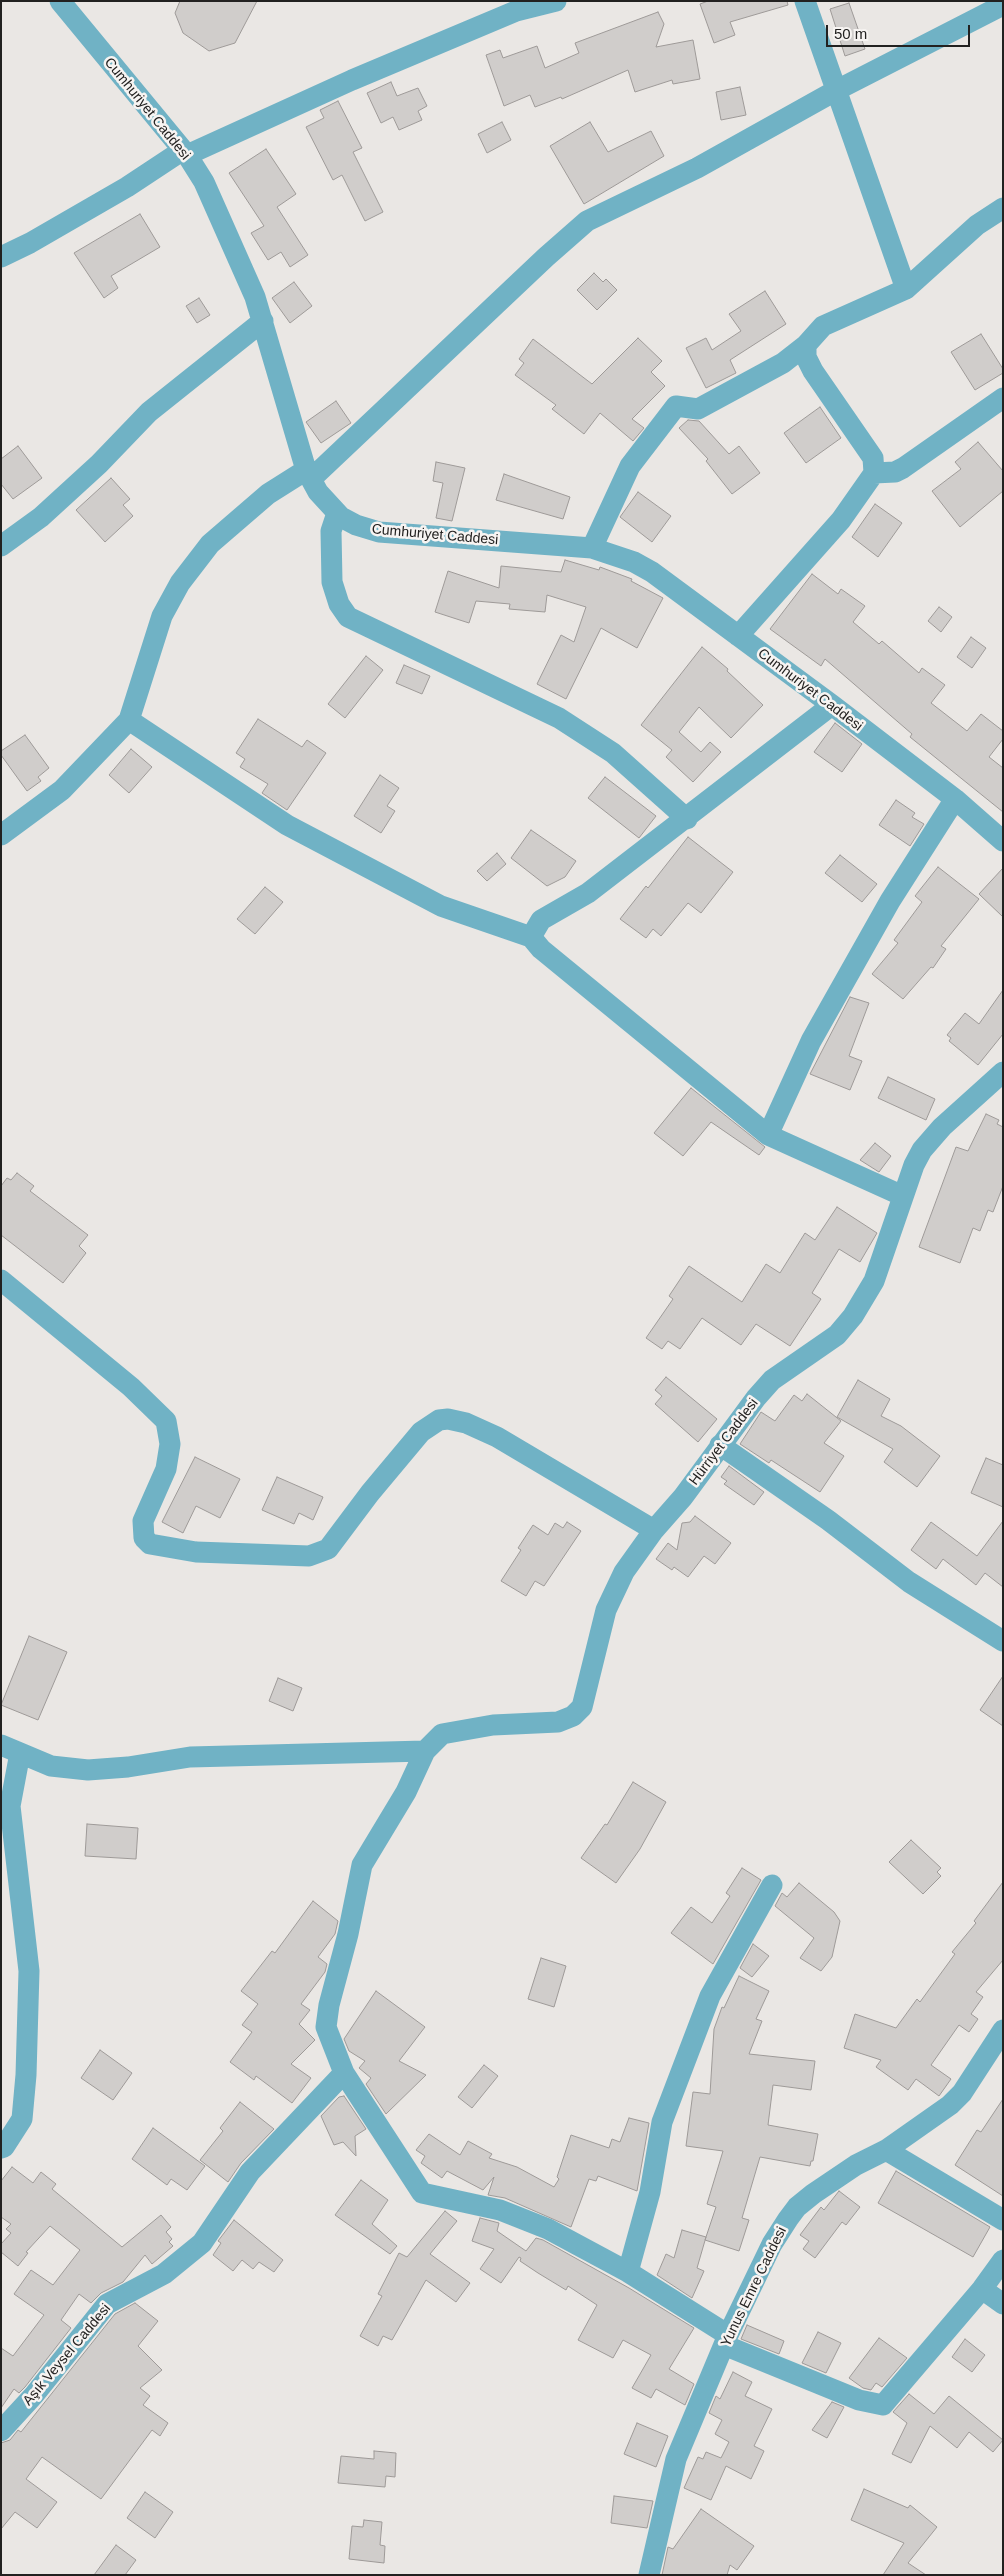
<!DOCTYPE html>
<meta charset="utf-8">
<style>
body{margin:0}
#map{position:relative;width:1004px;height:2576px;overflow:hidden;background:#eae7e4;font-family:Arial,sans-serif}
canvas{display:block}
.frame{position:absolute;inset:0;border:2px solid #222120;pointer-events:none}
.scale{position:absolute;left:826px;top:25px;width:144px;height:22px;box-sizing:border-box;border:2px solid #222120;border-top:0;padding-left:6px;font-size:15px;line-height:18px;white-space:nowrap;color:#222120;-webkit-text-stroke:4px #f7f4f2;paint-order:stroke}
</style>
<div id="map">
<canvas width="1004" height="2576"></canvas>
<div class="frame"></div>
<div class="scale">50 m</div>
</div>
<script>
const ctx = document.querySelector('canvas').getContext('2d');
ctx.lineJoin = 'round';
function fill(path, color) { ctx.fillStyle = color; ctx.fill(path, 'evenodd'); }
const toPath = rows => new Path2D(rows.map(r => 'M' + r).join(''));
function stroke(path, color, width, dash) { ctx.strokeStyle = color; ctx.lineWidth = width; ctx.lineCap = dash ? 'butt' : 'round'; ctx.setLineDash(dash || []); ctx.stroke(path); }
function write(font, color, halo, rows, align = 'center') {
  ctx.font = font + ' Arial,sans-serif'; ctx.lineWidth = 5; ctx.setLineDash([]); ctx.textBaseline = 'middle'; ctx.strokeStyle = halo; ctx.fillStyle = color; for (const [text, x, y, turn = 0] of rows) {
    ctx.save(); ctx.translate(x, y); ctx.rotate((+turn || 0) * Math.PI / 180); ctx.textAlign = isNaN(turn) ? turn : align; if (halo) ctx.strokeText(text, 0, 0); ctx.fillText(text, 0, 0); ctx.restore();
  }
}
const building = toPath([
 [180,1,257,1,235,43,209,51,183,33,175,13,180,1],
 [708,1,787,1,788,5,730,22,735,35,714,43,700,4,708,1],
 [849,3,865,49,845,56,830,9,849,3],
 [658,12,664,24,656,47,693,40,700,79,673,84,672,80,635,92,628,70,562,99,561,97,535,107,530,95,504,106,486,55,500,50,503,58,537,46,545,68,579,53,575,43,658,12],
 [391,82,397,96,418,88,427,106,418,111,422,120,399,130,393,117,381,123,367,93,391,82],
 [740,87,746,115,721,120,716,92,740,87],
 [338,101,362,148,353,152,383,212,365,221,342,175,333,180,306,127,324,118,320,110,338,101],
 [502,122,511,140,487,153,478,134,502,122],
 [590,122,608,152,651,131,664,156,584,204,550,146,590,122],
 [266,149,296,194,277,207,308,255,290,267,281,252,268,260,251,233,264,226,229,173,266,149],
 [140,214,160,247,111,276,118,288,104,298,74,253,140,214],
 [594,273,603,282,606,279,617,290,597,310,577,290,594,273],
 [294,282,312,306,290,323,272,298,294,282],
 [765,291,786,324,730,360,736,373,706,388,686,348,706,338,712,350,741,331,729,314,765,291],
 [199,298,210,315,197,323,186,306,199,298],
 [981,334,1003,369,1003,373,975,390,951,352,981,334],
 [638,338,662,361,651,372,665,386,632,419,644,428,633,441,600,413,584,434,552,409,556,405,515,375,524,363,519,359,533,339,592,384,638,338],
 [336,401,351,423,321,443,306,422,336,401],
 [820,407,841,438,806,463,784,433,820,407],
 [688,420,699,421,729,454,739,446,760,473,732,494,706,461,708,459,679,428,688,420],
 [978,442,1003,471,1003,491,960,527,932,491,961,469,955,462,978,442],
 [18,446,42,478,13,499,1,484,1,459,18,446],
 [436,462,465,468,452,521,436,518,443,483,433,481,436,462],
 [504,474,570,497,563,519,496,500,504,474],
 [111,478,130,499,123,505,133,516,105,542,76,510,111,478],
 [638,492,671,516,652,542,620,517,638,492],
 [875,504,902,523,878,557,852,537,875,504],
 [565,560,599,570,600,567,632,579,631,581,663,598,637,648,601,628,566,699,537,684,561,635,574,642,586,607,547,595,545,612,509,609,510,604,476,601,469,623,435,612,448,571,499,588,501,566,561,572,565,560],
 [812,574,838,594,841,589,865,606,853,622,879,644,882,641,919,673,922,668,945,685,931,703,967,731,981,714,1003,731,1003,739,989,757,1003,768,1003,812,910,737,912,734,825,659,821,666,770,629,812,574],
 [939,607,952,617,941,632,928,621,939,607],
 [971,637,986,648,972,668,957,657,971,637],
 [702,647,728,669,727,671,763,705,731,738,699,707,679,732,701,752,710,742,721,752,693,782,666,757,672,750,641,725,702,647],
 [366,656,383,670,345,718,328,704,366,656],
 [404,665,430,676,422,694,396,683,404,665],
 [258,719,302,747,307,740,326,753,287,810,262,793,268,784,240,767,245,759,236,753,258,719],
 [835,723,862,744,842,772,814,752,835,723],
 [25,735,49,768,38,777,41,781,27,791,1,755,1,751,25,735],
 [131,749,152,767,129,793,109,775,131,749],
 [380,775,399,788,387,806,395,811,381,833,354,816,380,775],
 [605,777,656,816,639,838,588,798,605,777],
 [896,800,915,813,912,817,924,824,910,846,879,825,896,800],
 [531,830,576,861,565,877,547,886,511,858,531,830],
 [688,837,733,872,701,913,688,903,661,936,653,929,646,938,620,919,646,886,648,888,688,837],
 [497,853,506,864,487,881,477,871,497,853],
 [840,855,877,884,862,902,825,873,840,855],
 [938,867,979,899,941,946,946,949,933,968,931,967,903,999,872,974,898,943,894,940,922,902,915,896,938,867],
 [1003,868,1003,917,979,894,1003,868],
 [265,887,283,902,255,934,237,919,265,887],
 [1003,990,1003,1034,978,1065,949,1041,951,1038,947,1035,965,1013,979,1024,1003,990],
 [850,997,869,1003,849,1056,862,1061,850,1090,810,1074,850,997],
 [888,1077,935,1099,926,1120,878,1098,888,1077],
 [691,1088,765,1147,759,1155,711,1122,683,1156,654,1133,691,1088],
 [986,1114,999,1120,997,1124,1003,1127,1003,1186,993,1212,988,1210,980,1231,973,1228,960,1263,919,1247,956,1147,968,1151,986,1114],
 [875,1143,891,1156,879,1172,860,1160,875,1143],
 [17,1173,34,1186,30,1191,88,1235,79,1246,86,1253,63,1283,1,1235,1,1186,7,1178,11,1180,17,1173],
 [837,1207,877,1233,860,1262,839,1249,812,1293,821,1299,790,1346,756,1324,741,1345,702,1318,680,1349,668,1341,662,1349,646,1338,673,1299,669,1296,689,1266,742,1302,766,1264,780,1273,805,1233,815,1240,837,1207],
 [666,1377,717,1419,698,1442,655,1404,662,1396,655,1390,666,1377],
 [858,1380,890,1399,881,1416,901,1426,940,1456,917,1487,884,1462,893,1449,837,1417,858,1380],
 [807,1394,841,1421,824,1443,844,1456,820,1492,771,1460,769,1463,740,1444,761,1412,775,1421,794,1395,802,1401,807,1394],
 [195,1457,240,1479,220,1518,196,1506,183,1533,162,1522,195,1457],
 [986,1458,1003,1465,1003,1507,971,1493,986,1458],
 [729,1466,764,1492,754,1505,724,1484,727,1481,721,1477,729,1466],
 [277,1477,323,1497,313,1520,299,1513,294,1524,262,1510,277,1477],
 [695,1516,731,1543,715,1564,704,1556,688,1577,674,1567,672,1570,656,1559,668,1543,677,1550,682,1523,690,1522,695,1516],
 [1003,1521,1003,1587,985,1573,976,1585,943,1559,936,1569,911,1550,931,1522,977,1556,1003,1521],
 [567,1522,581,1531,544,1586,535,1581,526,1596,501,1581,521,1550,518,1548,533,1525,548,1535,555,1523,563,1528,567,1522],
 [29,1636,67,1652,38,1720,1,1705,29,1636],
 [1003,1676,1003,1726,980,1710,1003,1676],
 [278,1678,302,1688,293,1711,269,1701,278,1678],
 [633,1782,666,1802,640,1849,616,1883,581,1858,605,1824,607,1825,633,1782],
 [87,1824,138,1828,136,1859,85,1856,87,1824],
 [911,1840,941,1868,937,1872,941,1876,923,1894,889,1862,911,1840],
 [742,1868,761,1880,713,1964,671,1933,691,1907,712,1923,730,1896,726,1893,742,1868],
 [1003,1882,1003,1960,976,1992,983,1997,971,2014,978,2019,969,2032,959,2025,931,2065,951,2079,939,2096,916,2079,908,2090,876,2067,881,2060,844,2048,855,2014,896,2028,917,1999,920,2002,955,1954,952,1952,976,1923,974,1921,1003,1882],
 [799,1883,834,1912,840,1921,832,1957,821,1971,800,1958,814,1938,775,1906,782,1893,787,1897,799,1883],
 [313,1901,338,1921,335,1934,318,1957,327,1964,325,1972,301,2004,310,2010,299,2024,315,2040,291,2064,311,2078,292,2103,256,2076,254,2080,230,2062,252,2032,242,2025,258,2004,241,1991,272,1951,275,1953,313,1901],
 [753,1944,769,1956,752,1977,740,1968,753,1944],
 [541,1958,566,1966,554,2007,528,1999,541,1958],
 [739,1976,769,1991,756,2019,762,2021,749,2054,815,2061,811,2090,773,2085,768,2125,818,2134,813,2161,811,2161,810,2166,760,2157,742,2218,749,2220,739,2251,705,2240,716,2207,707,2204,723,2151,686,2146,693,2092,710,2094,714,2029,722,2007,724,2008,739,1976],
 [376,1991,425,2027,399,2061,426,2075,386,2114,366,2084,371,2078,359,2068,365,2061,349,2051,344,2039,376,1991],
 [100,2050,132,2073,113,2100,81,2078,100,2050],
 [484,2065,498,2076,472,2108,458,2097,484,2065],
 [344,2096,366,2129,355,2136,356,2156,343,2142,334,2145,321,2116,339,2097,344,2096],
 [1003,2099,1003,2196,955,2165,977,2130,981,2132,1003,2099],
 [240,2102,274,2129,241,2163,228,2182,200,2160,223,2131,220,2128,240,2102],
 [629,2118,649,2123,637,2191,598,2176,596,2181,589,2179,571,2227,505,2198,488,2195,494,2177,483,2190,447,2171,442,2178,421,2163,425,2156,416,2150,429,2134,460,2155,468,2141,492,2154,489,2158,517,2167,554,2187,559,2179,557,2177,571,2135,609,2148,612,2139,620,2142,629,2118],
 [153,2128,205,2166,187,2190,171,2179,167,2185,132,2159,153,2128],
 [12,2167,33,2183,41,2172,56,2184,52,2189,122,2247,161,2215,171,2227,166,2232,172,2239,169,2242,173,2246,152,2264,145,2255,123,2282,101,2293,91,2303,79,2294,61,2320,71,2328,25,2387,19,2393,14,2389,1,2408,1,2348,13,2356,44,2315,14,2294,31,2270,53,2285,80,2250,50,2226,26,2252,28,2253,18,2266,1,2252,1,2244,11,2233,6,2229,11,2224,1,2217,1,2181,12,2167],
 [896,2171,990,2227,973,2257,878,2203,896,2171],
 [361,2180,388,2200,372,2224,397,2246,390,2254,335,2215,361,2180],
 [839,2191,860,2207,846,2225,842,2222,815,2258,803,2249,809,2241,800,2235,821,2207,824,2210,839,2191],
 [445,2211,457,2221,430,2254,470,2283,456,2302,426,2280,392,2340,383,2336,378,2346,360,2336,382,2296,378,2294,399,2253,407,2257,445,2211],
 [480,2218,499,2223,497,2231,526,2251,536,2238,543,2240,629,2288,694,2328,669,2369,694,2384,685,2405,656,2389,651,2398,632,2388,651,2355,623,2340,613,2358,578,2340,597,2305,568,2286,566,2290,538,2273,520,2261,521,2258,519,2257,501,2283,480,2269,494,2249,472,2241,480,2218],
 [234,2220,283,2260,274,2272,259,2262,253,2269,242,2260,233,2271,213,2255,221,2243,218,2241,234,2220],
 [682,2230,706,2237,697,2268,704,2271,692,2298,657,2275,666,2254,674,2258,682,2230],
 [135,2303,158,2321,138,2346,162,2370,140,2388,150,2396,143,2405,168,2423,160,2436,152,2430,101,2499,42,2457,26,2479,57,2502,37,2528,15,2512,1,2529,1,2443,10,2440,18,2430,21,2432,115,2314,135,2303],
 [747,2325,784,2341,779,2354,741,2339,747,2325],
 [818,2332,841,2343,826,2373,802,2363,818,2332],
 [879,2338,907,2358,882,2387,876,2383,871,2390,863,2388,849,2378,879,2338],
 [965,2339,985,2355,972,2372,952,2357,965,2339],
 [733,2372,752,2382,745,2396,772,2409,754,2446,764,2451,751,2479,726,2466,711,2500,684,2488,698,2457,703,2459,706,2452,721,2458,729,2442,715,2434,722,2420,709,2413,716,2396,720,2399,733,2372],
 [909,2394,934,2414,949,2396,1003,2440,993,2452,969,2432,957,2448,930,2426,911,2463,892,2454,907,2423,893,2412,909,2394],
 [832,2402,844,2407,827,2438,812,2430,832,2402],
 [637,2423,668,2436,656,2467,624,2454,637,2423],
 [374,2451,396,2453,395,2477,386,2476,385,2487,338,2483,341,2456,374,2459,374,2451],
 [864,2489,908,2508,910,2505,937,2527,908,2563,926,2575,883,2575,904,2543,851,2520,864,2489],
 [145,2492,173,2512,155,2538,127,2518,145,2492],
 [614,2496,653,2501,647,2528,611,2523,614,2496],
 [701,2509,754,2546,737,2570,730,2565,727,2575,662,2575,668,2547,673,2549,701,2509],
 [364,2520,382,2522,380,2545,385,2546,384,2563,349,2559,352,2526,363,2527,364,2520],
 [116,2545,136,2560,125,2575,94,2575,116,2545]
]);
fill(building, '#d0cdcb');
stroke(building, '#9e9a98', 1);
stroke(toPath([
 [60,1,187,155,204,182,255,297,306,470,318,492,341,517,356,525,379,532,592,548,634,562,652,572,832,705,955,799,1003,841],
 [805,1,906,289],
 [187,155,352,80,516,11,556,1],
 [1,257,30,243,127,187,183,150],
 [874,473,895,472,903,468,1003,398],
 [311,479,546,257,587,221,697,168,835,91,1003,5],
 [337,513,331,531,332,582,339,604,348,617,559,718,613,753,687,819],
 [1,546,41,517,99,464,149,412,263,321],
 [592,548,630,466,676,406,698,409,783,363,806,345],
 [738,636,841,520,874,473,873,458,813,371,806,357,806,345,823,326,906,289,977,225,1003,208],
 [832,705,588,893,541,920,531,937,541,949,768,1135,903,1196],
 [129,720,287,825,441,906,531,937],
 [1,835,62,790,129,720,162,616,180,583,210,544,268,494,306,470],
 [768,1135,811,1041,890,901,955,799],
 [1,1280,131,1387,166,1421,170,1444,166,1469,143,1521,144,1538,150,1544,196,1552,309,1556,328,1549,370,1493,421,1432,439,1420,448,1419,466,1423,497,1437,654,1530],
 [720,1445,828,1520,909,1582,1003,1641],
 [1,1745,51,1766,88,1770,128,1767,190,1757,425,1751],
 [1,2148,4,2147,22,2119,26,2075,29,1971,10,1806,20,1753],
 [886,2150,1003,2220],
 [628,2272,650,2192,662,2122,710,1996,772,1885],
 [982,2289,1003,2304],
 [728,2335,628,2272,548,2229,500,2210,422,2193,344,2073,326,2027,329,2005,348,1934,362,1865,406,1792,425,1751,442,1734,493,1725,558,1722,573,1716,582,1707,606,1610,624,1572,654,1530,683,1497,756,1398,772,1380,837,1335,853,1316,874,1281,914,1165,922,1150,942,1127,1003,1072],
 [724,2345,859,2400,883,2405,982,2289,1003,2260],
 [1,2431,34,2395,107,2304,164,2274,202,2243,250,2172,344,2073],
 [649,2575,676,2459,728,2335,772,2244,788,2219,797,2207,813,2194,856,2165,886,2150,950,2105,962,2093,1003,2030]
]), '#70b2c5', 21);
write('14px', '#222120', '#f7f4f2', [
 ["Cumhuriyet Caddesi",147,109,51],
 ["Cumhuriyet Caddesi",435,535,5],
 ["Cumhuriyet Caddesi",810,690,37],
 ["Hürriyet Caddesi",724,1442,-53],
 ["Yunus Emre Caddesi",754,2287,-64],
 ["Aşık Veysel Caddesi",67,2355,-50]
]);
</script>
